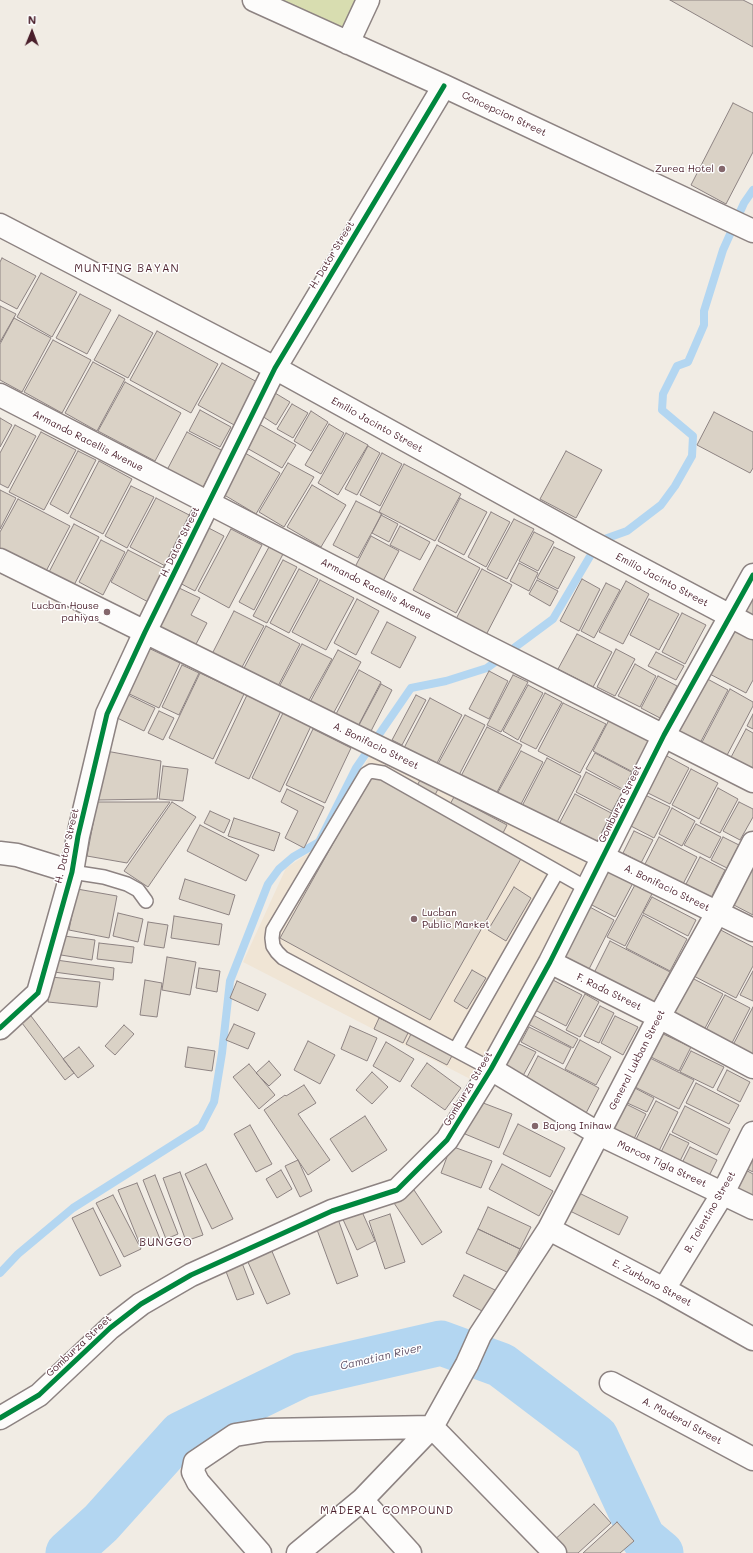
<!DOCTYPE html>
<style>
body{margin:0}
#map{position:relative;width:753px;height:1553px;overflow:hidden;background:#f1ece4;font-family:Mali,sans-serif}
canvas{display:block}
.north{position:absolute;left:12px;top:12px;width:40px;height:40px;-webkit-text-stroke:3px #fff;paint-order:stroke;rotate:1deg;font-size:11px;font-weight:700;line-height:16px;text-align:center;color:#4a1f2b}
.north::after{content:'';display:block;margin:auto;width:14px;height:18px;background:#4a1f2b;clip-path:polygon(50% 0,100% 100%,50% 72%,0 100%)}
</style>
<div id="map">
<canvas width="753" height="1553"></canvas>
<div class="north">N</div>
</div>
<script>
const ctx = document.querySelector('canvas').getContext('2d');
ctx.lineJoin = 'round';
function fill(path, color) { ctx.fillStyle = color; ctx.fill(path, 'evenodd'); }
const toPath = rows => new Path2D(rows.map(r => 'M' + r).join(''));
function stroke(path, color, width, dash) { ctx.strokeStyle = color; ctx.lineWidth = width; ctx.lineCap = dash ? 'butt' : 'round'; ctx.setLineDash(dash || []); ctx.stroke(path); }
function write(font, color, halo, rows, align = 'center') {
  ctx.font = font + ' Mali,sans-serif'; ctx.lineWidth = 3; ctx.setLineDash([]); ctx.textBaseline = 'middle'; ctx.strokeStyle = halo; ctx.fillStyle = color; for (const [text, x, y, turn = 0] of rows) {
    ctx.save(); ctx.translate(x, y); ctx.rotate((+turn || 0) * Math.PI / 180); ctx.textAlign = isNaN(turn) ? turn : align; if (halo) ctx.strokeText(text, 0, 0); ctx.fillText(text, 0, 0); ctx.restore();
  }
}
fill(toPath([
 [371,753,594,867,476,1082,243,962,286,868,321,845]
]), '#f0e5d5');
fill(toPath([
 [277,0,360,0,347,32]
]), '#d8ddb0');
stroke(toPath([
 [0,1273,18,1254,73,1208,201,1127,214,1102,222,1053,230,981,268,884,279,869,293,857,319,842,356,768,411,688,446,681,487,668,553,619,599,541,627,531,661,505,675,486,692,456,693,436,662,410,663,394,677,366,688,362,704,325,704,311,723,250,744,203,753,190]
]), '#b3d6f1', 8);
stroke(toPath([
 [68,1553,101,1523,181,1434,302,1375,441,1343,501,1365,596,1437,643,1538,661,1553]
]), '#b3d6f1', 45);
const building = toPath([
 [670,0,743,0,753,5,753,47,670,0],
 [733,103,753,113,753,152,726,204,691,185,733,103],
 [2,258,36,276,17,309,0,300,0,262,2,258],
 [41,273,77,292,52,337,17,317,41,273],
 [80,294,111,310,87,354,56,338,80,294],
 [0,306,16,314,0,342,0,306],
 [119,315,153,333,128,378,94,360,119,315],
 [14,318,51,338,22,392,0,380,0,344,14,318],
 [157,331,218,364,191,413,130,380,157,331],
 [53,340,91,360,62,413,24,392,53,340],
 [93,362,125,379,97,431,65,413,93,362],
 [222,363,259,383,236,426,198,405,222,363],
 [125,382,181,413,155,461,98,431,125,382],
 [275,393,290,402,276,425,262,416,275,393],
 [292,404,308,413,293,438,277,429,292,404],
 [200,410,231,427,220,447,189,431,200,410],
 [311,411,328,422,311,451,294,441,311,411],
 [714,412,753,432,753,468,750,473,697,445,714,412],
 [0,418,12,425,0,447,0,418],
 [259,424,296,445,282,468,245,447,259,424],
 [329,424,344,433,321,474,305,465,329,424],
 [15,425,36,436,8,488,0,484,0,453,15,425],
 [41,432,76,450,44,510,9,492,41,432],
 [187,432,223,451,202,489,167,470,187,432],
 [346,433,368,445,338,495,318,483,346,433],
 [368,446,380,453,357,495,345,489,368,446],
 [78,451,96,460,68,514,50,504,78,451],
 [566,451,602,470,576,518,540,499,566,451],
 [245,453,280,473,256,514,221,493,245,453],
 [382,453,402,464,380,506,360,495,382,453],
 [99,461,132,479,103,534,70,517,99,461],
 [288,463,314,477,284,527,259,512,288,463],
 [404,464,461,494,435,541,379,512,404,464],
 [312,485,346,505,321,547,287,527,312,485],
 [131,486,154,497,127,548,105,536,131,486],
 [0,490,16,498,0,529,0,490],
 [156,498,195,518,169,568,130,547,156,498],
 [460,498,487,512,464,555,438,541,460,498],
 [18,499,70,526,45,573,0,550,0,532,18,499],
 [356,501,382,514,358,558,333,545,356,501],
 [491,512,510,522,486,567,468,557,491,512],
 [381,515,398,524,389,542,372,533,381,515],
 [514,519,534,529,507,579,487,569,514,519],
 [74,524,99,537,73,587,48,574,74,524],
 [203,525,224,536,195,591,174,580,203,525],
 [400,526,430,542,420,560,390,545,400,526],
 [231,529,262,545,229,608,198,591,231,529],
 [534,532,554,542,538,571,519,561,534,532],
 [371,536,399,551,383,581,355,567,371,536],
 [101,540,125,552,103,595,79,582,101,540],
 [437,545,480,568,456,613,413,590,437,545],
 [269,547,283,554,254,610,239,602,269,547],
 [554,547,575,557,558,589,537,578,554,547],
 [128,550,167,570,150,603,111,582,128,550],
 [283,560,297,567,267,623,253,616,283,560],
 [519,563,538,573,529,591,510,581,519,563],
 [299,569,318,579,289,633,270,623,299,569],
 [482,569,512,585,486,635,456,619,482,569],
 [582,579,600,589,579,631,560,621,582,579],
 [320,580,354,598,326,650,292,632,320,580],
 [537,580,558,591,550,606,529,594,537,580],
 [626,581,649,594,623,644,599,632,626,581],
 [606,583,620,590,594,638,581,631,606,583],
 [753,586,753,620,738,613,753,586],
 [177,587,200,598,191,615,207,623,194,648,156,628,177,587],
 [357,599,379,611,356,655,334,643,357,599],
 [649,599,679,614,659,650,630,635,649,599],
 [234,611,264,626,241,669,212,654,234,611],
 [682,613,706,625,685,664,662,652,682,613],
 [387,622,416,637,400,668,371,653,387,622],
 [266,626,300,644,277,688,243,670,266,626],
 [730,628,753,640,753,680,746,693,706,672,730,628],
 [577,634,612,652,593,687,558,669,577,634],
 [302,644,332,659,308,702,279,687,302,644],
 [142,645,180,663,159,708,121,690,142,645],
 [616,649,635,659,615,696,597,687,616,649],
 [338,650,361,662,333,714,310,702,338,650],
 [656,652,684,666,676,680,648,666,656,652],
 [635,664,656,676,640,707,618,696,635,664],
 [182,665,199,673,179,715,162,707,182,665],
 [359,670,381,682,357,728,335,716,359,670],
 [489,671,508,681,489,719,469,709,489,671],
 [200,673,244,694,213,759,169,738,200,673],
 [513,675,528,682,501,732,487,725,513,675],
 [700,675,728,690,699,745,671,731,700,675],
 [658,676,677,686,660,718,641,708,658,676],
 [381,684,392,690,370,733,358,727,381,684],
 [528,685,543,693,518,740,503,731,528,685],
 [730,689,753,702,753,706,725,759,700,746,730,689],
 [122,692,155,708,144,731,111,715,122,692],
 [545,693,562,702,536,749,520,741,545,693],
 [247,695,281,711,249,779,215,763,247,695],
 [416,695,426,700,402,745,392,740,416,695],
 [430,698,462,715,436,765,404,748,430,698],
 [563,703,606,724,580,773,538,751,563,703],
 [159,711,174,718,163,740,148,733,159,711],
 [283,713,311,726,280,792,252,778,283,713],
 [753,714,753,729,747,726,753,714],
 [465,715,485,725,459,775,438,764,465,715],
 [609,720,649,740,633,772,593,751,609,720],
 [487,727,522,745,496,794,461,776,487,727],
 [313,729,351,748,325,803,286,785,313,729],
 [746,729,753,733,753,774,729,761,746,729],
 [106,751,161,761,157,799,98,800,106,751],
 [521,751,543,762,520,806,497,794,521,751],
 [595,753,635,774,626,791,586,769,595,753],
 [665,755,689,768,670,804,646,792,665,755],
 [547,758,581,776,556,824,522,806,547,758],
 [163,766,188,769,183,801,159,799,163,766],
 [691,769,718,783,699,819,672,805,691,769],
 [586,772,623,791,612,811,576,792,586,772],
 [372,774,522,857,430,1020,280,938,372,774],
 [420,780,438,789,433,799,415,790,420,780],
 [718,788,738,799,720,833,700,823,718,788],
 [287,789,324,807,304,848,285,838,298,811,281,802,287,789],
 [575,794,613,814,597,844,559,824,575,794],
 [645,795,670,807,654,838,629,825,645,795],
 [454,797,507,825,502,835,448,808,454,797],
 [97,802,170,802,127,863,87,856,97,802],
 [172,802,196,817,148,887,124,871,172,802],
 [739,802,753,809,753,817,740,840,723,831,739,802],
 [672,808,695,821,682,846,659,834,672,808],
 [210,811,230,820,224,833,204,823,210,811],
 [234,818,280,833,274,851,228,836,234,818],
 [696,824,721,837,710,858,684,845,696,824],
 [200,825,259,855,246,881,187,851,200,825],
 [634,831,653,840,641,863,623,853,634,831],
 [659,837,697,857,683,884,645,864,659,837],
 [723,837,739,845,727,868,711,860,723,837],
 [700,857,725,870,711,898,686,884,700,857],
 [609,868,634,881,615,917,590,904,609,868],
 [750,868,753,870,753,915,732,904,750,868],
 [185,879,235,895,229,915,179,899,185,879],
 [636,883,653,892,625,946,607,937,636,883],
 [514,887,531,898,506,941,488,930,514,887],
 [77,889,117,896,109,938,69,930,77,889],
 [652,897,696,920,688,936,643,913,652,897],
 [586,905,614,920,587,973,558,958,586,905],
 [118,913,143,919,138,942,113,936,118,913],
 [643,915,687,939,670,971,626,948,643,915],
 [174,916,222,924,219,945,171,938,174,916],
 [148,922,168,925,164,948,144,945,148,922],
 [715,927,753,947,753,966,736,998,690,974,715,927],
 [64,936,95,940,92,960,61,955,64,936],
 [610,941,670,972,651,1008,592,977,610,941],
 [99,943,134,947,132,963,97,959,99,943],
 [167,957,196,962,190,995,162,990,167,957],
 [56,960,114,968,113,980,54,972,56,960],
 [199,968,220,971,217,992,196,988,199,968],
 [472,970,486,978,467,1009,454,1001,472,970],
 [753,971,753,1001,740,995,753,971],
 [51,977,100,982,97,1007,48,1002,51,977],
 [690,977,723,994,704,1030,671,1013,690,977],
 [551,979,582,995,566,1026,535,1010,551,979],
 [145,980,162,983,157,1017,140,1015,145,980],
 [237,981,266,994,258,1011,230,998,237,981],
 [585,994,599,1002,580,1037,566,1030,585,994],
 [725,995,750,1008,732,1043,706,1030,725,995],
 [600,1006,614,1013,599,1043,584,1036,600,1006],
 [753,1007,753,1055,733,1045,753,1007],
 [533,1015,578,1039,573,1048,528,1024,533,1015],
 [31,1016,74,1073,65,1080,22,1023,31,1016],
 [615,1016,638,1027,623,1055,601,1043,615,1016],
 [379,1018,409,1031,403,1043,374,1029,379,1018],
 [234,1024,255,1033,248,1049,226,1040,234,1024],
 [124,1025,134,1034,115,1055,105,1046,124,1025],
 [350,1026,377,1038,367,1061,341,1049,350,1026],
 [529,1027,571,1048,563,1064,521,1042,529,1027],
 [661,1033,691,1047,679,1071,649,1056,661,1033],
 [411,1034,453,1054,447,1065,406,1044,411,1034],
 [580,1040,611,1057,596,1085,565,1069,580,1040],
 [308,1041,335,1055,320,1084,294,1070,308,1041],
 [386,1042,414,1059,400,1082,373,1066,386,1042],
 [515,1042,536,1052,519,1083,500,1072,515,1042],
 [79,1047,94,1066,78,1078,63,1059,79,1047],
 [188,1047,215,1051,212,1071,185,1067,188,1047],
 [691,1051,724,1067,713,1088,680,1072,691,1051],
 [538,1056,599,1088,583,1119,522,1087,538,1056],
 [648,1057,694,1080,679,1109,633,1086,648,1057],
 [269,1061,281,1075,269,1086,256,1073,269,1061],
 [427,1063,461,1088,445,1110,411,1086,427,1063],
 [249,1064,275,1095,259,1109,233,1077,249,1064],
 [727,1070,750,1082,740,1102,717,1090,727,1070],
 [372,1072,388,1087,372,1104,356,1090,372,1072],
 [696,1083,739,1105,729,1124,686,1103,696,1083],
 [304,1085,316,1103,298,1114,330,1160,308,1175,264,1110,285,1095,286,1096,304,1085],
 [633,1087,654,1098,647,1112,625,1102,633,1087],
 [478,1101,512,1114,499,1148,465,1134,478,1101],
 [656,1101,678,1112,657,1155,634,1143,656,1101],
 [624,1103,646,1114,632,1143,610,1131,624,1103],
 [685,1106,730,1129,717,1155,672,1132,685,1106],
 [365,1116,387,1150,352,1172,330,1139,365,1116],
 [518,1124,565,1148,550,1177,503,1154,518,1124],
 [250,1125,272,1164,256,1172,234,1134,250,1125],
 [670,1134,689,1143,677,1167,658,1158,670,1134],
 [753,1138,753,1172,739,1165,753,1138],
 [451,1146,492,1161,481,1188,441,1173,451,1146],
 [690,1147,717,1160,706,1182,679,1169,690,1147],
 [298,1160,312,1191,300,1197,285,1166,298,1160],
 [206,1164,233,1219,212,1229,185,1174,206,1164],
 [502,1164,553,1191,539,1216,489,1189,502,1164],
 [740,1167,753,1174,753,1205,727,1192,740,1167],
 [281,1170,292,1189,277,1198,266,1179,281,1170],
 [180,1172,203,1235,186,1241,163,1178,180,1172],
 [155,1175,178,1234,166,1239,143,1180,155,1175],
 [137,1183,160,1239,141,1247,118,1190,137,1183],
 [410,1184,442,1232,422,1245,390,1197,410,1184],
 [579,1193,628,1217,619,1235,570,1211,579,1193],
 [113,1195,141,1249,124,1257,96,1203,113,1195],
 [359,1205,375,1241,357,1250,340,1213,359,1205],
 [488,1207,531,1227,520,1249,478,1229,488,1207],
 [93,1208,121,1266,100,1276,72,1218,93,1208],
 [390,1214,405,1262,385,1269,369,1221,390,1214],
 [338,1219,358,1276,337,1284,316,1227,338,1219],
 [478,1229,520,1249,509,1273,466,1253,478,1229],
 [271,1249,290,1294,267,1304,247,1260,271,1249],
 [242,1263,254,1294,237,1300,225,1269,242,1263],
 [464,1275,495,1290,484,1312,453,1296,464,1275],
 [594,1504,611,1523,578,1553,562,1553,552,1542,594,1504],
 [617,1522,634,1541,620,1553,583,1553,617,1522]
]);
fill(building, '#dad2c6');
stroke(building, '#8d8382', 1);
const service = toPath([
 [72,872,104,877,127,884,138,890,146,901],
 [456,1049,557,872],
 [491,1069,283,958,277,952,273,946,272,938,273,930,366,774,371,771,383,773,588,889]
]);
const minor = toPath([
 [254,0,444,86,753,231],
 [348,43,368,0],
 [0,225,275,368,587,540,753,628],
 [0,560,353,735,753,930],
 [0,853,17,855,72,872],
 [550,962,659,1017,753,1067],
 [0,1028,38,993,72,872,78,836,107,714,145,632,275,368,444,86],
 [491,1069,599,1134,753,1208],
 [549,1229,664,1289,753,1339],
 [664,1289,723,1193,753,1133],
 [611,1383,753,1459],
 [0,1418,39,1395,110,1328,141,1304,191,1275,332,1211,397,1190,447,1140,491,1069,550,962,664,735,753,575],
 [362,1500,410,1553],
 [260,1553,198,1482,193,1472,195,1462,235,1435,266,1430,432,1427,555,1553],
 [298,1553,362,1500,432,1427,467,1364,480,1335,549,1229,659,1017,717,913,753,843]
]);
const secondary = toPath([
 [0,395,478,642,753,781]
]);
stroke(service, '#8d8382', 16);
stroke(minor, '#8d8382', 25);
stroke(secondary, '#8d8382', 25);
stroke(service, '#fdfcfb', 13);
stroke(minor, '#fdfcfb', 22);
stroke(secondary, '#fdfcfb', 22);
stroke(toPath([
 [0,1028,38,993,72,872,78,836,107,714,145,632,275,368,444,86],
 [0,1418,39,1395,110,1328,141,1304,191,1275,332,1211,397,1190,447,1140,491,1069,550,962,664,735,753,575]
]), '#00873e', 5);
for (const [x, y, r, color] of [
 [722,169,4,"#84676c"],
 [107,612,4,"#84676c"],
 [414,919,4,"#84676c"],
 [535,1126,4,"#84676c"]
]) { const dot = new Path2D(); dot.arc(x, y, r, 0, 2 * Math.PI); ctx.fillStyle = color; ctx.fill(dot); stroke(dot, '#fff', 1.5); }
write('10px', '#4a1f2b', '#fff', [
 ["Concepcion Street",504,114,25],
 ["H. Dator Street",332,255,-59],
 ["Emilio Jacinto Street",377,425,29],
 ["Armando Racellis Avenue",88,441,27],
 ["H. Dator Street",180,542,-64],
 ["Emilio Jacinto Street",662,580,28],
 ["Armando Racellis Avenue",376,589,27],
 ["A. Bonifacio Street",376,746,26],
 ["Gomburza Street",620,804,-64],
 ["H. Dator Street",67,846,-77],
 ["A. Bonifacio Street",667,888,26],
 ["F. Rada Street",609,992,26],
 ["General Lukban Street",637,1060,-63],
 ["Gomburza Street",468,1089,-59],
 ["Marcos Tigla Street",662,1164,25],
 ["B. Tolentino Street",710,1212,-60],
 ["E. Zurbano Street",652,1283,28],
 ["Gomburza Street",79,1346,-43],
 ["A. Maderal Street",682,1421,28]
]);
write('10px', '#4a1f2b', '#fff', [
 ["Zurea Hotel",714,169],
 ["Lucban House",99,606],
 ["pahiyas",99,618],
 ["Lucban",422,913,"left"],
 ["Public Market",422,925,"left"],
 ["Bajong Inihaw",543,1126,"left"]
], 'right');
ctx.letterSpacing = '1px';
write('11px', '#4a1f2b', '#fff', [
 ["MUNTING BAYAN",127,269],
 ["BUNGGO",166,1243],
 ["MADERAL COMPOUND",387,1511]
]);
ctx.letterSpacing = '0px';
write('italic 11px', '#625368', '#fff', [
 ["Camatian River",381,1357,-13]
]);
</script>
